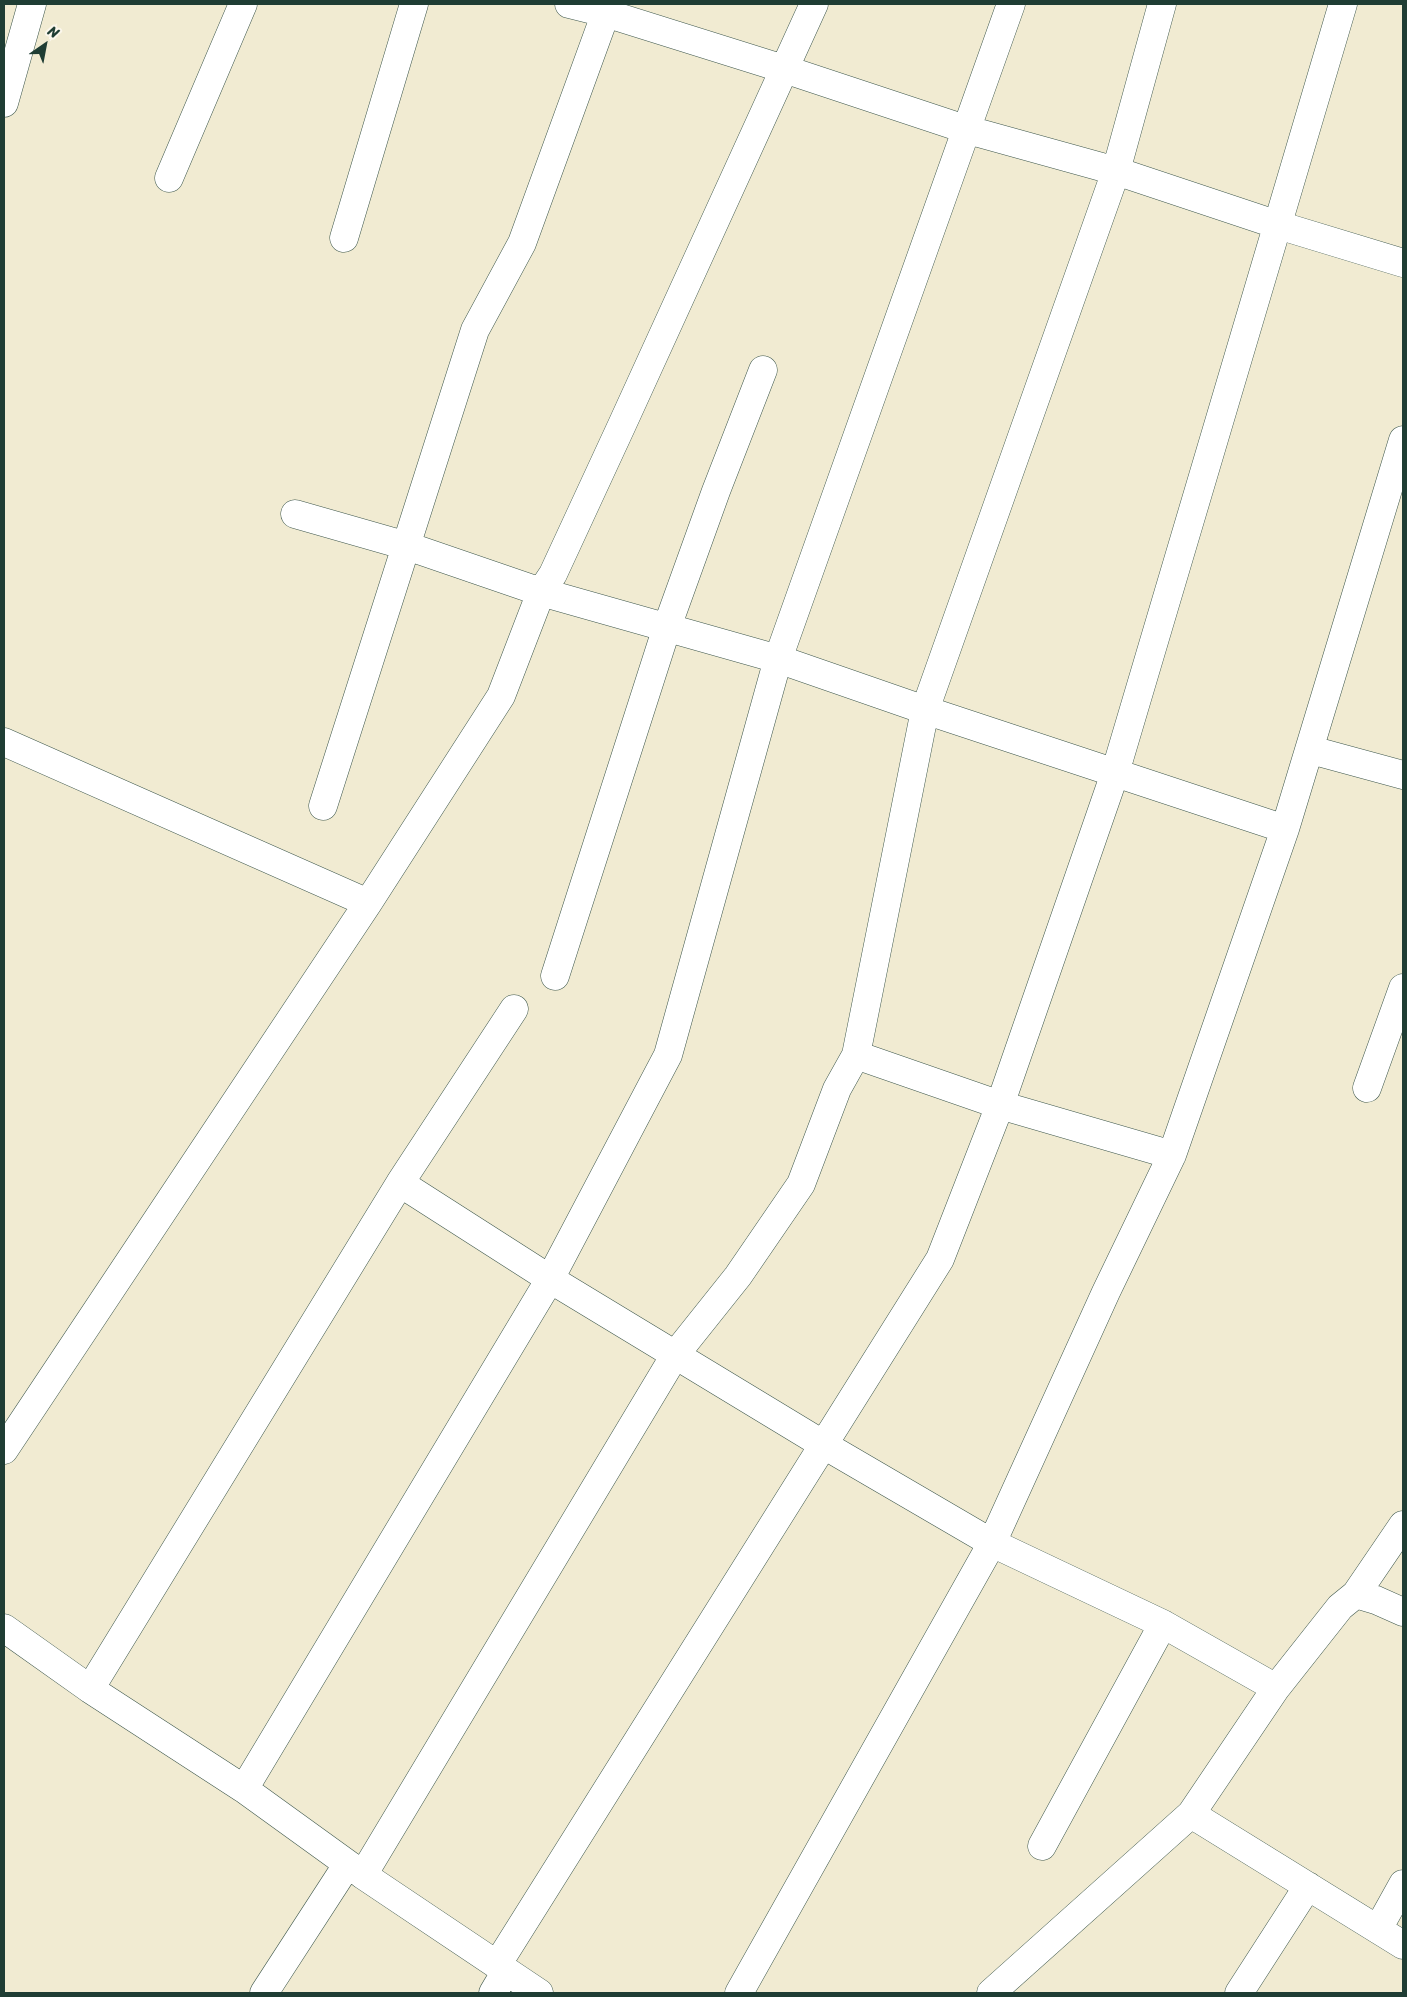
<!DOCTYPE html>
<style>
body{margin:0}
#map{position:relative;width:1407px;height:1997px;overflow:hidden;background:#f1ebd2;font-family:Sriracha,sans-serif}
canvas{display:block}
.frame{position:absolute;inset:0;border:5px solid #1f3d34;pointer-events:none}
.north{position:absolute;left:20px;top:20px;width:50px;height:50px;-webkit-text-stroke:4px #fbf7ec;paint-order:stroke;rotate:33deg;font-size:14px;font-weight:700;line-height:20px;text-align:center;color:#1f3d34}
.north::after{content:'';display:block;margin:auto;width:18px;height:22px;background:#1f3d34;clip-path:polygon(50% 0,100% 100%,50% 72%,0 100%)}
</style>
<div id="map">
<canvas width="1407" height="1997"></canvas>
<div class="frame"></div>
<div class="north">N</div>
</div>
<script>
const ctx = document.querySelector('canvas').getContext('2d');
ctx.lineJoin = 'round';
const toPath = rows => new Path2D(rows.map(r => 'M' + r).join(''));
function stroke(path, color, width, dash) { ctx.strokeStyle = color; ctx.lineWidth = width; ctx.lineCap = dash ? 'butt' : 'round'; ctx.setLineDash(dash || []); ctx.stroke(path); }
const minor = toPath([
 [569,4,605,13,784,69,968,130,1116,171,1278,225,1403,263],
 [4,103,32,4],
 [169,178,243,4],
 [344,238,414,4],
 [295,514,407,546,541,592,778,659,925,710,1285,829],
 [4,742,368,903],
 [1311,750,1403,775],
 [323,806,475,330,522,243,609,4],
 [555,976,667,627,716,491,763,370],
 [856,1055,1000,1105,1172,1155],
 [1367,1088,1403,988],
 [400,1183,550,1279,824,1445,992,1543,1163,1624,1276,1688],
 [4,1450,368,903,501,696,541,592,553,574,621,427,814,4],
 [1356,1594,1376,1600,1403,1612],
 [4,1628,90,1689,244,1789,363,1875,539,1993],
 [90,1689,400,1183,514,1009],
 [244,1789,550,1279,668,1055,778,659,1011,4],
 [1191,1814,1403,1945],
 [1042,1846,1163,1624],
 [363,1875,675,1355,738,1276,801,1184,837,1089,856,1055,925,710,1116,171,1162,4],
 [1378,1929,1403,1884],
 [497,1965,940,1259,1000,1105,1115,773,1343,4],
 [264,1993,347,1865],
 [493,1993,506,1971],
 [739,1993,992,1543,1106,1292,1172,1155,1285,829,1403,440],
 [991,1993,1191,1814,1276,1688,1340,1607,1356,1594,1403,1525],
 [1239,1993,1308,1886]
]);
stroke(minor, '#3e574c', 29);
stroke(minor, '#fff', 28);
</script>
